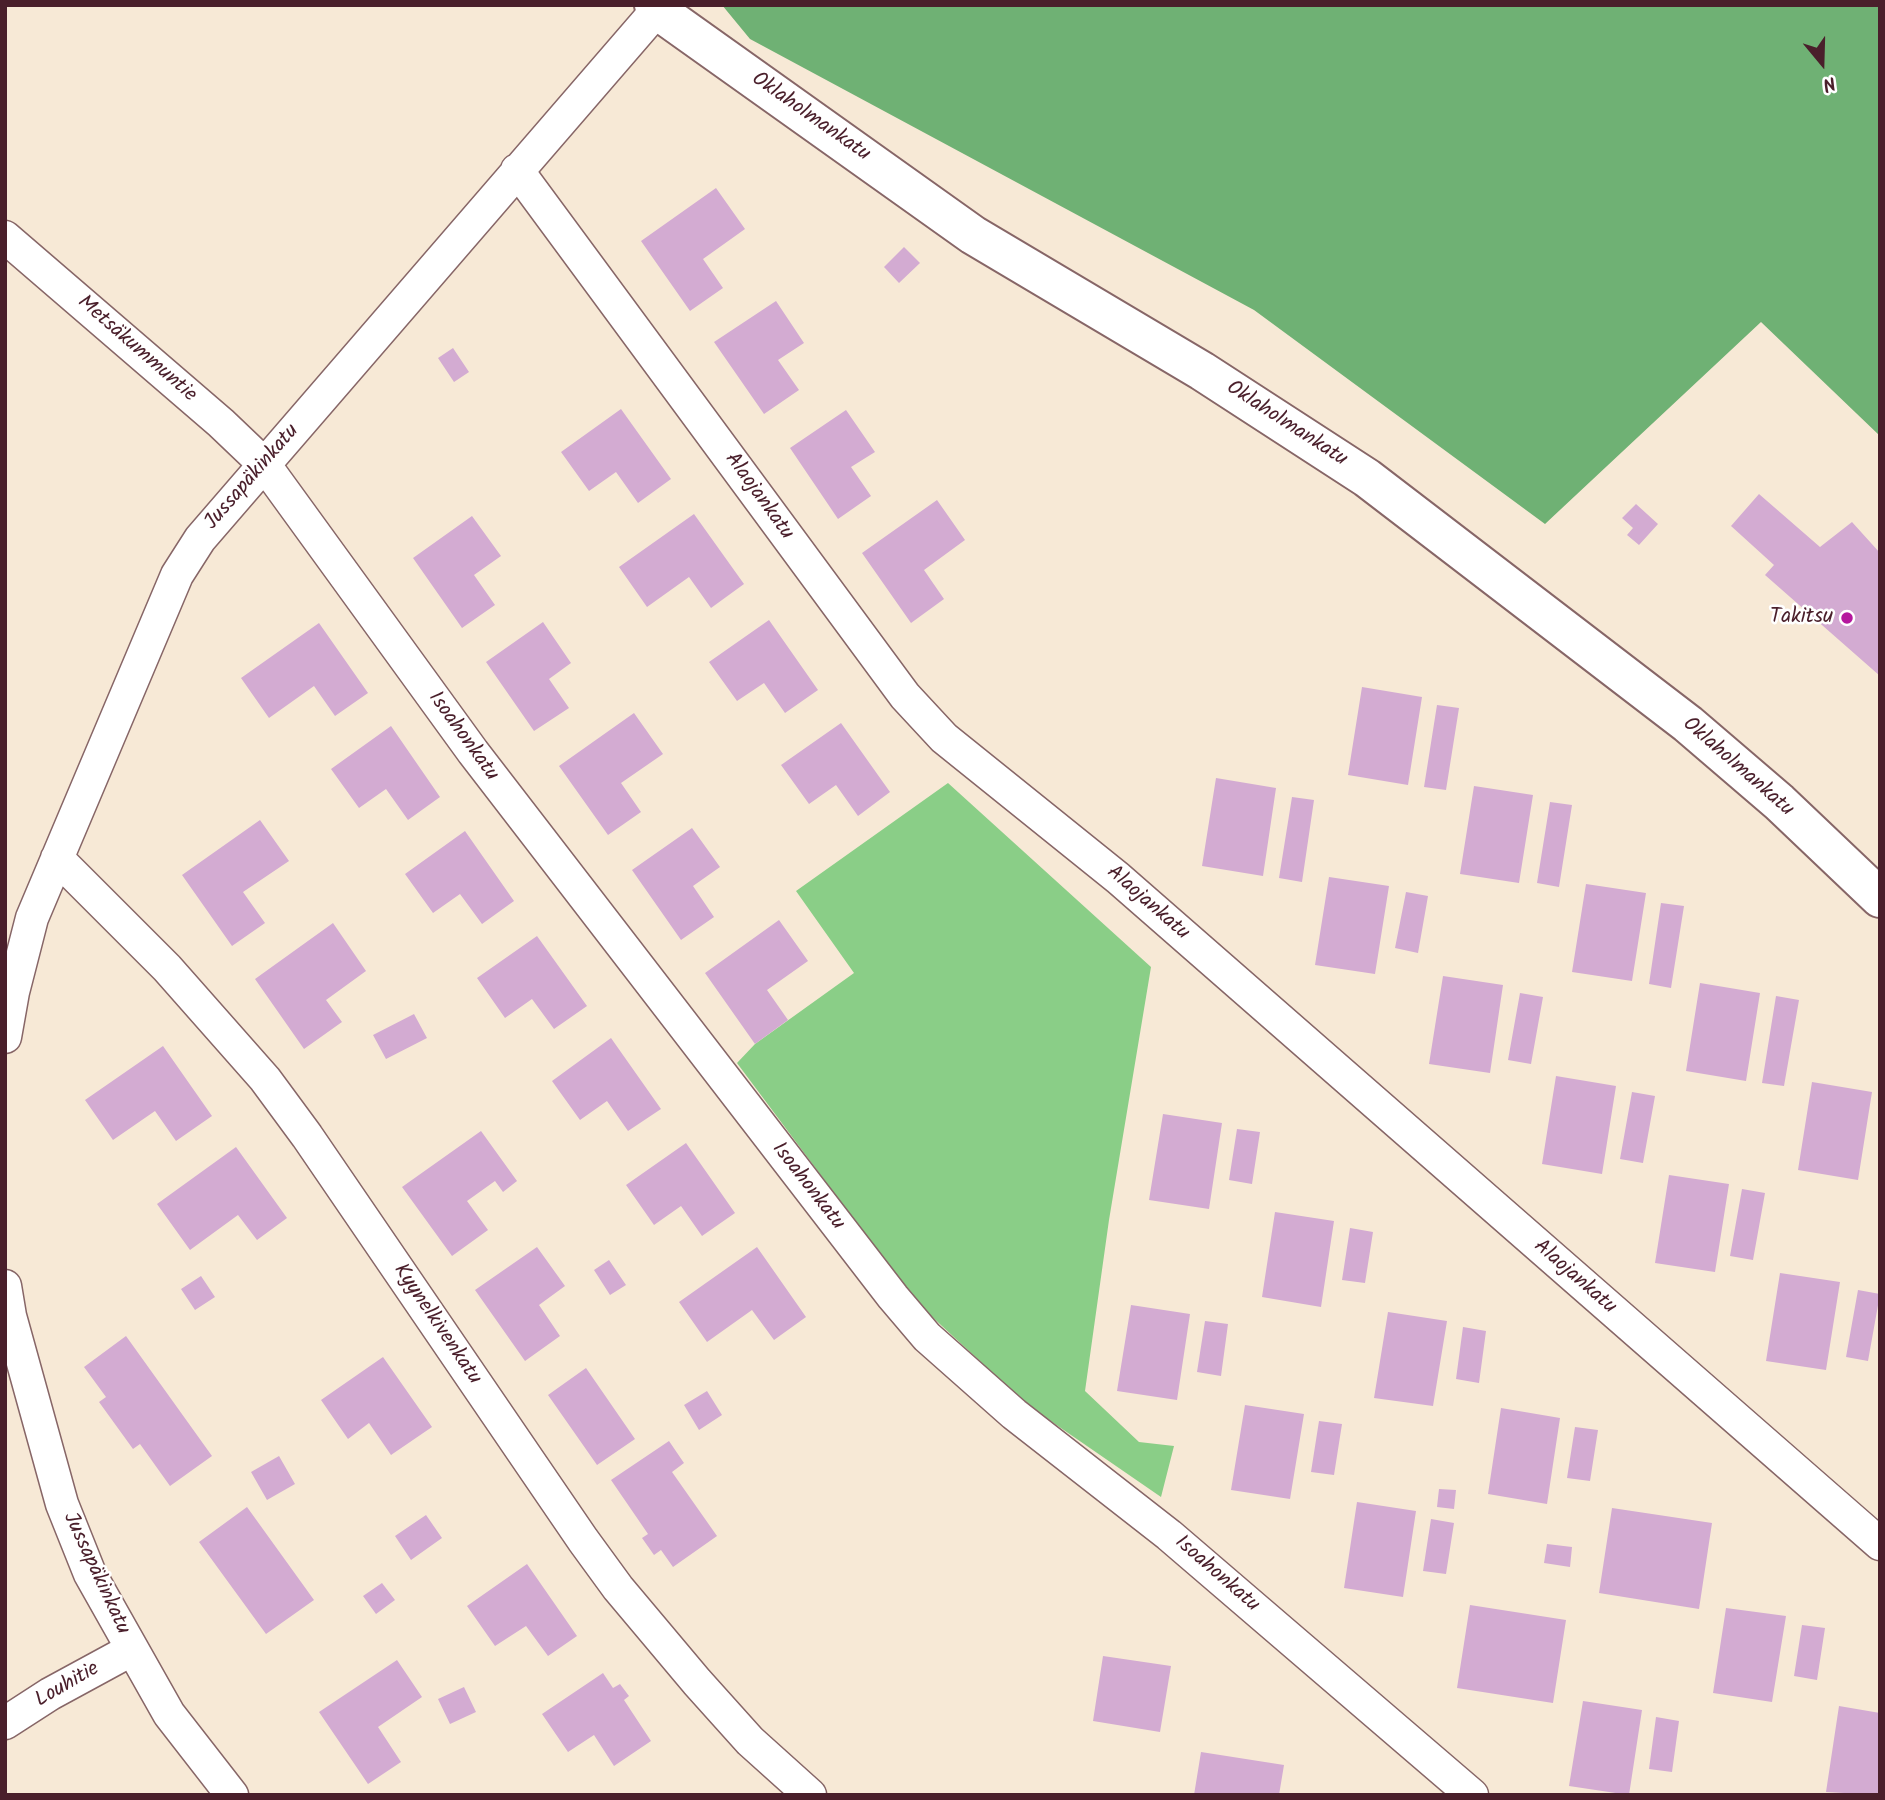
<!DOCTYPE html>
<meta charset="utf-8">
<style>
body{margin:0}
#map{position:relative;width:1885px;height:1800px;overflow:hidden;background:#f7e9d6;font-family:Kalam,sans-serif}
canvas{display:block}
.frame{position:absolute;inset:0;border:7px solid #4a1f2b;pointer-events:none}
.north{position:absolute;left:1787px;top:28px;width:70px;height:70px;-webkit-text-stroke:5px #fff;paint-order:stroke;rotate:161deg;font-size:19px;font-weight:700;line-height:28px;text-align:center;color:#4a1f2b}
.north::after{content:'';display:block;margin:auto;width:24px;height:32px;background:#4a1f2b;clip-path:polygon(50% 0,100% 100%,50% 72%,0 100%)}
</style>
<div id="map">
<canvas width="1885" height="1800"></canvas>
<div class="frame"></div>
<div class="north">N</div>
</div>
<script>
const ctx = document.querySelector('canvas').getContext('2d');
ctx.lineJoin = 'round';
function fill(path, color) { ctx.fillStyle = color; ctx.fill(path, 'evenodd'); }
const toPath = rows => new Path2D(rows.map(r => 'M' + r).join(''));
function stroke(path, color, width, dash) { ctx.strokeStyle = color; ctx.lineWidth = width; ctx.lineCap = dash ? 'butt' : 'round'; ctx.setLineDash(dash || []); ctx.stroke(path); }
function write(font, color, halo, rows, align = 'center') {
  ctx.font = font + ' Kalam,sans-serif'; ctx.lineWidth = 5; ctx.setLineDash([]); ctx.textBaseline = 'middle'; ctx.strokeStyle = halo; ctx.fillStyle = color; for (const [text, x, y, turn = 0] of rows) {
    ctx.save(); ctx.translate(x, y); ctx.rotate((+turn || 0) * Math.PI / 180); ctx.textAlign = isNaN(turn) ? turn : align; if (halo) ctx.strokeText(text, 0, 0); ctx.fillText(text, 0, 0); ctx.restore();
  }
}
fill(toPath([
 [948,783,1151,967,1109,1220,1085,1391,1139,1442,1174,1446,1161,1497,1026,1404,914,1300,737,1063,755,1044,854,973,796,891]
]), '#8ace87');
fill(toPath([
 [722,5,1880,5,1880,436,1761,322,1545,524,1254,310,750,39]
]), '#6fb174');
fill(toPath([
 [716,188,745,229,703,259,723,288,690,311,641,241],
 [904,247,920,263,899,283,884,267],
 [776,301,804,343,778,360,799,390,764,414,714,342],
 [453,348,469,372,454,382,438,358],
 [621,409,671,479,638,503,616,472,589,491,561,452],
 [846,410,875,452,851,467,871,496,838,519,790,448],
 [1759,494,1820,547,1852,522,1880,553,1880,676,1765,575,1774,565,1731,526],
 [937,500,965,540,924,570,944,599,911,623,862,553],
 [1636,504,1658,524,1639,545,1627,535,1633,528,1622,518],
 [694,514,744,584,711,608,689,577,647,607,619,567],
 [472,516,501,556,474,575,495,605,462,628,413,558],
 [769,620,818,690,785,713,764,683,737,701,709,662],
 [543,622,571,663,549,679,569,708,534,731,486,662],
 [319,623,368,693,335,716,314,686,269,718,241,678],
 [1362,687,1422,697,1408,785,1348,775],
 [1437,705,1459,708,1446,790,1424,787],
 [634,713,663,754,621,783,641,812,608,835,559,766],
 [841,723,890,792,858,816,836,785,809,804,781,765],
 [391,726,440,797,408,820,386,789,359,808,331,769],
 [1216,778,1276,788,1263,876,1202,866],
 [1474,786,1533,795,1519,883,1460,874],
 [1292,797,1314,800,1302,882,1279,878],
 [1550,802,1572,805,1559,887,1537,883],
 [260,820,289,861,243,892,265,923,232,946,182,875],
 [692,828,720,867,693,886,714,917,681,940,632,870],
 [465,831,514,901,482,924,460,894,433,913,405,874],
 [1329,877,1389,886,1375,974,1315,965],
 [1586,884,1646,893,1632,981,1572,972],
 [1406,892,1428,896,1418,953,1395,948],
 [1661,903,1684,906,1671,988,1649,984],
 [779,920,808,961,767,990,788,1020,755,1044,705,973],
 [333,923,366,971,326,1000,342,1022,304,1049,255,979],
 [537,936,587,1006,554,1029,532,999,505,1018,477,978],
 [1443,976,1503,985,1490,1073,1429,1064],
 [1700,983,1760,993,1746,1081,1686,1071],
 [1520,993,1543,997,1531,1064,1508,1060],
 [1776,996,1799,1000,1784,1086,1762,1083],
 [414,1014,427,1038,386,1059,373,1035],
 [611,1038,661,1109,628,1131,607,1101,580,1120,552,1081],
 [163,1046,212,1116,176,1141,155,1111,113,1140,85,1100],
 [1556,1076,1616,1086,1602,1174,1542,1164],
 [1812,1082,1872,1092,1858,1180,1798,1170],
 [1632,1092,1655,1096,1643,1163,1620,1159],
 [1163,1114,1222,1123,1209,1209,1149,1200],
 [1237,1129,1260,1132,1252,1184,1229,1180],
 [481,1131,517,1181,503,1192,495,1181,467,1201,488,1230,452,1256,402,1187],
 [686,1143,735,1213,702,1236,681,1206,654,1225,626,1185],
 [236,1147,287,1218,257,1240,238,1215,190,1250,157,1204],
 [1669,1175,1729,1184,1715,1272,1655,1263],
 [1742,1189,1765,1193,1753,1260,1730,1256],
 [1275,1212,1334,1221,1321,1307,1262,1297],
 [1350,1228,1373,1232,1365,1283,1342,1280],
 [537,1247,565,1286,539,1305,560,1336,525,1361,475,1290],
 [757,1247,806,1317,774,1340,752,1310,707,1342,679,1302],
 [609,1260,626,1285,610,1295,594,1270],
 [1780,1273,1840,1282,1826,1370,1766,1361],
 [201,1276,215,1297,195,1310,181,1289],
 [1858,1290,1880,1294,1868,1361,1846,1357],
 [1131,1305,1190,1314,1177,1400,1117,1391],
 [1388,1312,1447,1321,1433,1406,1374,1398],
 [1205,1321,1228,1324,1221,1376,1197,1372],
 [1463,1327,1486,1331,1479,1383,1456,1379],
 [126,1336,212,1456,170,1486,140,1444,133,1449,99,1402,106,1397,84,1367],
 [383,1357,432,1427,391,1455,369,1423,348,1439,321,1400],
 [586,1368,635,1439,597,1465,548,1395],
 [707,1391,722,1415,699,1430,684,1405],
 [1245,1405,1304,1414,1290,1499,1231,1490],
 [1501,1408,1560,1418,1547,1504,1488,1494],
 [1319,1421,1342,1424,1334,1475,1311,1472],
 [1575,1427,1598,1430,1590,1481,1567,1478],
 [669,1441,684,1463,672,1472,717,1536,673,1567,661,1550,654,1555,642,1538,648,1534,611,1480],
 [279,1456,295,1484,267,1500,251,1472],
 [1439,1489,1456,1490,1454,1509,1437,1507],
 [1357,1502,1416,1511,1403,1597,1344,1588],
 [247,1507,314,1600,266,1634,199,1542],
 [1612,1508,1712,1523,1699,1609,1599,1593],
 [426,1515,442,1538,411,1560,395,1536],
 [1431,1519,1454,1523,1446,1574,1423,1571],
 [1547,1544,1572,1547,1570,1567,1544,1563],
 [527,1564,577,1636,548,1656,526,1626,495,1646,467,1606],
 [382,1583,395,1600,376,1614,363,1596],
 [1470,1605,1566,1620,1553,1703,1457,1688],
 [1726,1608,1786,1616,1772,1702,1713,1693],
 [1802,1625,1825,1628,1817,1680,1794,1676],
 [1103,1656,1171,1666,1160,1732,1093,1721],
 [397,1660,422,1697,378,1727,401,1762,368,1784,319,1712],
 [603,1673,613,1688,620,1684,629,1696,624,1700,651,1741,614,1766,594,1735,568,1752,542,1714],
 [464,1687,476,1712,450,1724,438,1699],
 [1583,1701,1642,1710,1629,1795,1569,1786],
 [1839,1706,1880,1713,1880,1795,1826,1792],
 [1656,1717,1679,1721,1672,1772,1649,1769],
 [1201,1752,1284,1765,1279,1795,1194,1795]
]), '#d3abd2');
const minor = toPath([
 [517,170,905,696,944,738,1118,878,1880,1544],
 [5,237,221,423,264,464,473,752,893,1297,927,1337,1014,1414,1169,1535,1472,1795],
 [57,858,167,968,265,1079,307,1136,583,1540,618,1588,697,1682,750,1741,810,1795],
 [5,1037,13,992,32,918,177,575,200,539,657,10],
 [5,1286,10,1316,62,1504,90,1574,169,1714,232,1795],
 [5,1723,50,1694,131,1650]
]);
const tertiary = toPath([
 [654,5,657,10,973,235,1202,371,1367,478,1688,724,1779,802,1880,898]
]);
stroke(minor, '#876667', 35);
stroke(tertiary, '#876667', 42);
stroke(minor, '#fff', 32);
stroke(tertiary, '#fff', 38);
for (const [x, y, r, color] of [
 [1847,618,7,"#b5179e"]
]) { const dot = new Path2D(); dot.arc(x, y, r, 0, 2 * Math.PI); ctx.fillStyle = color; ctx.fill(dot); stroke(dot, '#fff', 2.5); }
write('21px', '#4a1f2b', '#fff', [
 ["Oklaholmankatu",810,118,35],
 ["Metsäkummuntie",136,350,41],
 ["Oklaholmankatu",1286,425,33],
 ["Jussapäkinkatu",253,478,-49],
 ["Alaojankatu",758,497,54],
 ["Isoahonkatu",462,737,54],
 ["Oklaholmankatu",1737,768,41],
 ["Alaojankatu",1147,904,41],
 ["Isoahonkatu",807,1187,52],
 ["Alaojankatu",1574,1278,41],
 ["Kyynelkivenkatu",436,1325,56],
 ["Jussapäkinkatu",95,1574,65],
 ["Isoahonkatu",1216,1575,41],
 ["Louhitie",68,1686,-30]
]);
write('21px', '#4a1f2b', '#fff', [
 ["Takitsu",1833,618]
], 'right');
</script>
